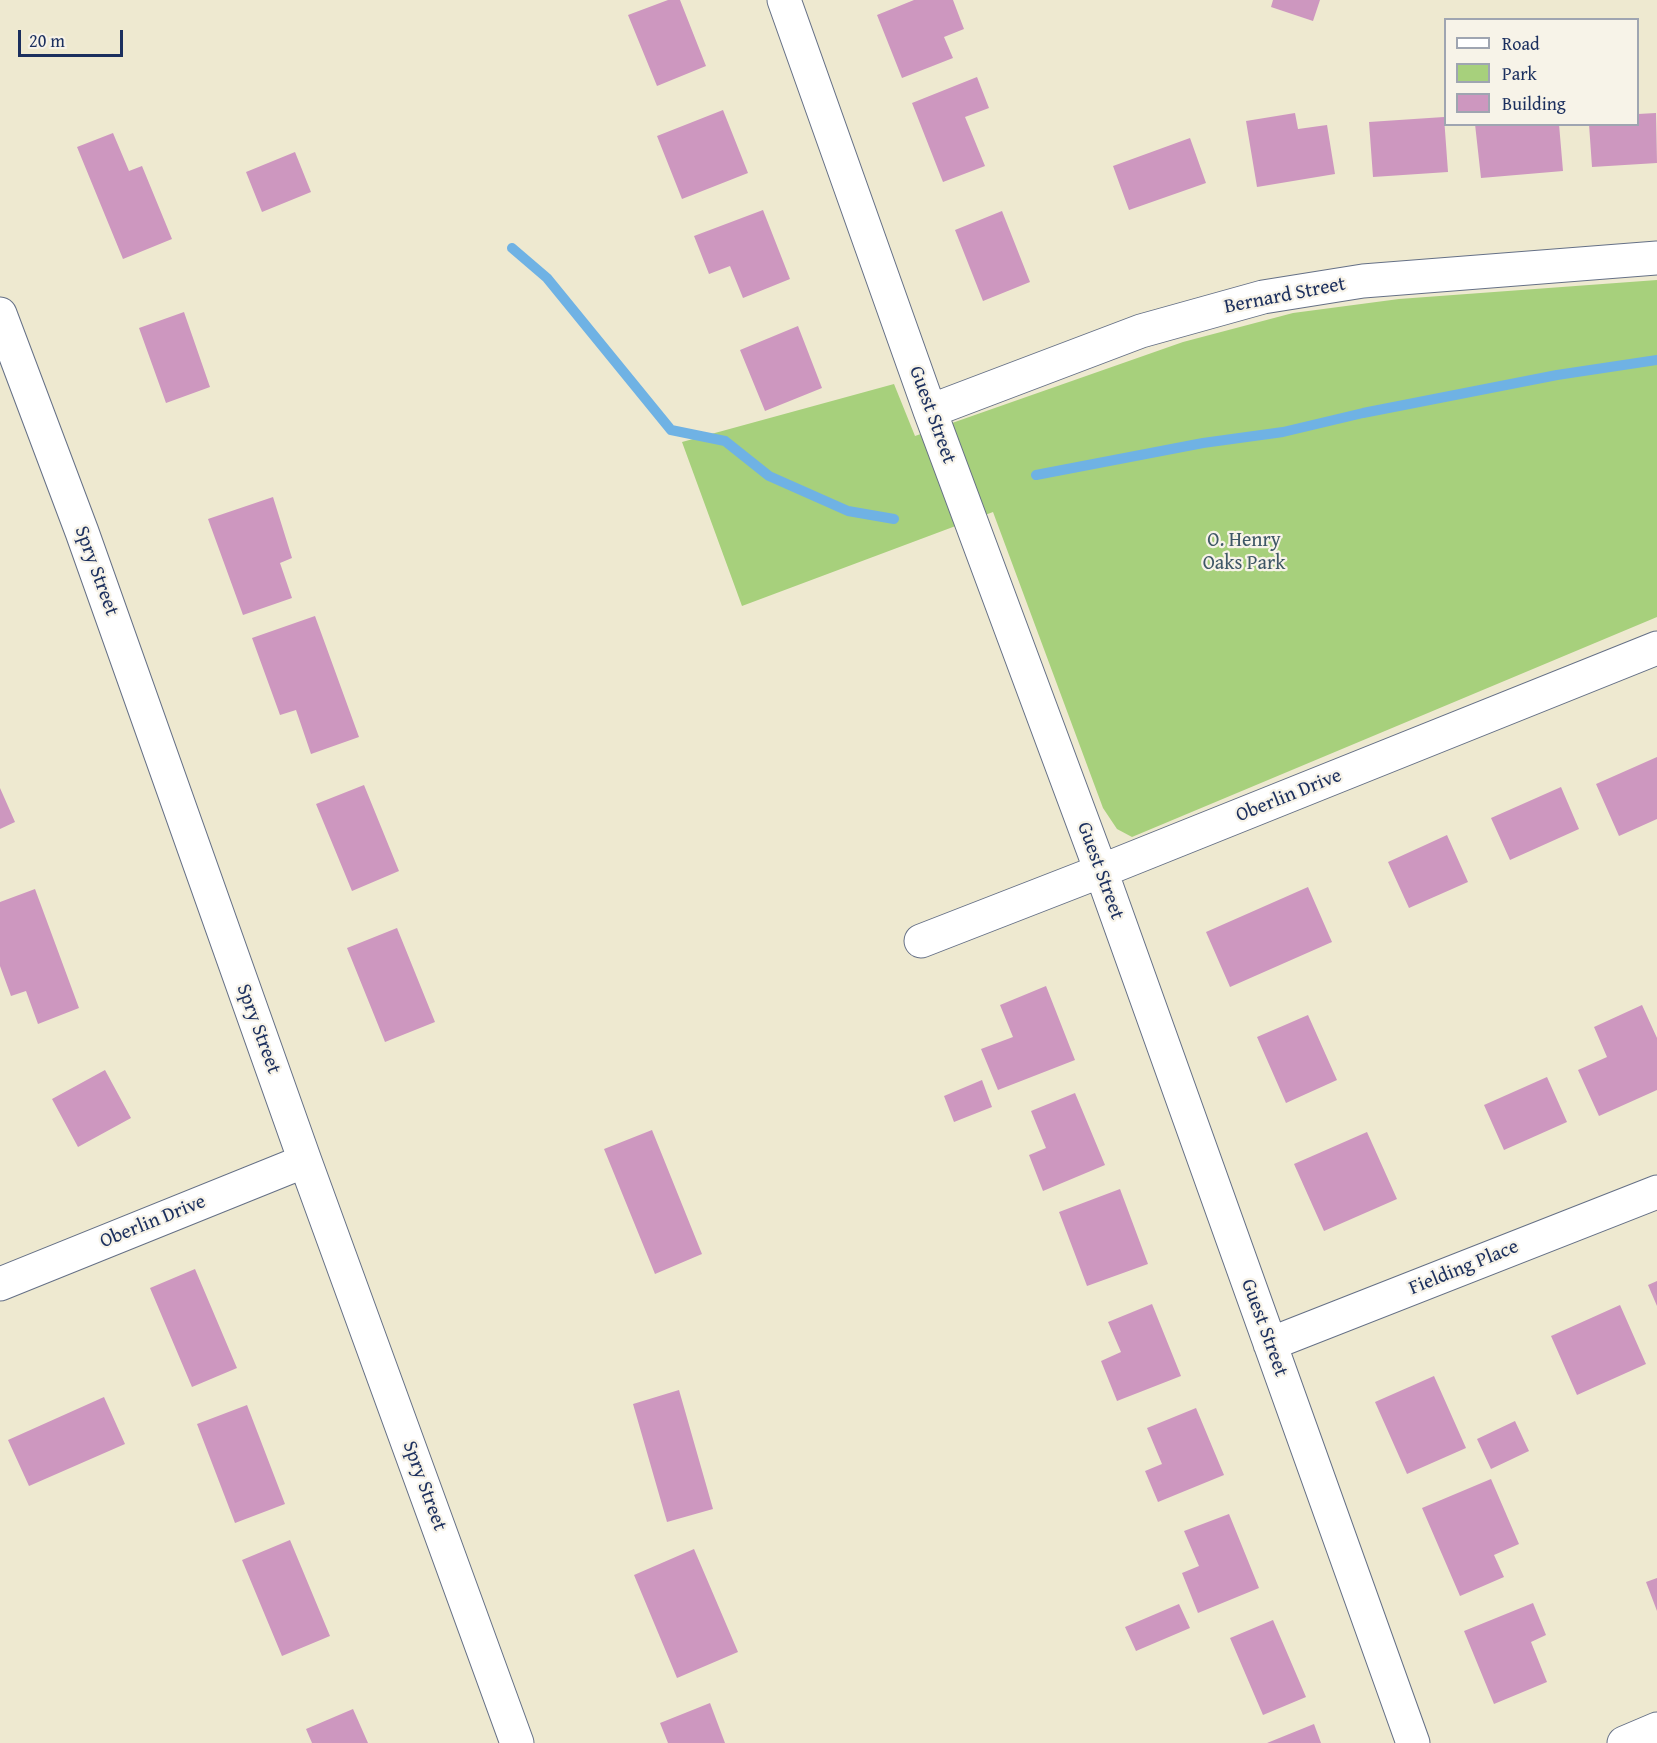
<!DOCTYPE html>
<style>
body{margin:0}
#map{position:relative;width:1657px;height:1743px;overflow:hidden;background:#eee9d0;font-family:"Gentium Book Plus",serif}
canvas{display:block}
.legend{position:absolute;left:1444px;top:18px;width:195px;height:108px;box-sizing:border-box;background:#f7f3e8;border:2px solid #9fa5b1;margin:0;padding:8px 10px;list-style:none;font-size:18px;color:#1b2f5e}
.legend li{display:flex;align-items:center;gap:12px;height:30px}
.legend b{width:30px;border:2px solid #9fa5b1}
.scale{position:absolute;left:18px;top:30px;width:105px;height:27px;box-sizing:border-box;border:3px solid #1b2f5e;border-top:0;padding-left:8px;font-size:18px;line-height:21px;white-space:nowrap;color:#1b2f5e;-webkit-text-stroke:4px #f7f3e8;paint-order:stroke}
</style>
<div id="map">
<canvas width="1657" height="1743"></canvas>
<ul class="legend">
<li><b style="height:8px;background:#fff"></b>Road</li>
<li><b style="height:16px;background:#a7d07c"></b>Park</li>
<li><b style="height:16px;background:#cd97bf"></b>Building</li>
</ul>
<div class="scale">20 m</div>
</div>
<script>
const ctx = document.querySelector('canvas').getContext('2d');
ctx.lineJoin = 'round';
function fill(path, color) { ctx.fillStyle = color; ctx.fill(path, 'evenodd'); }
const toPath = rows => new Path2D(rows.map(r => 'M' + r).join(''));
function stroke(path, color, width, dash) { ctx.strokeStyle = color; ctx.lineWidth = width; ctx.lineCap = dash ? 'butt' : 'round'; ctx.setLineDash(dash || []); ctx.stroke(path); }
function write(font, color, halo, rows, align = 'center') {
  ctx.font = font + ' "Gentium Book Plus",serif'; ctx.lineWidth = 4.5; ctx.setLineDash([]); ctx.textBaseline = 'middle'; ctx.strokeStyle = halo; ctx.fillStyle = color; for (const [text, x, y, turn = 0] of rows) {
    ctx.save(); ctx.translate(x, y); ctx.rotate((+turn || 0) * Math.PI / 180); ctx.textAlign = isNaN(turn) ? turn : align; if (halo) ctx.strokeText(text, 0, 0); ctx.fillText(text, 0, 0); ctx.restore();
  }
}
fill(toPath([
 [1657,280,1657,617,1132,837,1117,829,1103,808,993,512,742,606,682,442,894,384,915,436,1183,342,1293,313,1399,299]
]), '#a7d07c');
stroke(toPath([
 [512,248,547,278,671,430,725,441,769,476,848,511,894,519],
 [1036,475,1203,443,1283,432,1363,413,1557,375,1657,360]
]), '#6fb2e4', 10);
fill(toPath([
 [668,0,680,0,706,66,657,86,628,15],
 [914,0,953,0,964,29,944,37,953,58,902,78,877,15],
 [1273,0,1320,0,1313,21,1271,7],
 [977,77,989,108,965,117,985,166,943,182,912,103],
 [723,110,748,173,682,199,657,136],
 [1295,113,1298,129,1327,125,1335,174,1257,187,1246,121],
 [1656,113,1657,163,1592,167,1589,124,1638,124,1638,114],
 [1444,117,1448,172,1373,177,1369,122],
 [1475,124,1559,124,1563,171,1481,178],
 [113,133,129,171,142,166,172,239,123,259,77,147],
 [1190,138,1206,183,1129,210,1113,166],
 [295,152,311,192,262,212,246,172],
 [763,210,790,279,743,298,730,266,709,274,694,236],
 [1002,211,1030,282,983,301,955,230],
 [184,312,210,387,166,403,139,328],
 [798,326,822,388,765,411,740,350],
 [273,497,292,558,280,563,292,598,243,615,208,519],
 [315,616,359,737,311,754,296,710,280,715,252,638],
 [1657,757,1657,819,1619,836,1596,784],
 [364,785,399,871,352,891,316,804],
 [1561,787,1579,829,1510,860,1491,818],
 [0,788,15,822,0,829],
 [1447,835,1468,882,1409,908,1388,862],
 [1308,887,1332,942,1230,987,1206,932],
 [35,889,79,1008,38,1024,26,991,11,996,0,966,0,902],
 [397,928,435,1022,385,1042,347,948],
 [1046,986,1075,1060,998,1090,981,1049,1013,1037,1000,1005],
 [1642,1005,1657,1038,1657,1090,1599,1116,1578,1070,1607,1057,1594,1027],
 [1308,1015,1337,1080,1286,1103,1257,1037],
 [105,1070,131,1118,78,1147,52,1099],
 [1547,1077,1567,1122,1504,1150,1484,1105],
 [982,1080,992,1107,954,1122,944,1096],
 [1075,1093,1105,1165,1043,1191,1029,1155,1046,1148,1031,1111],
 [652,1130,702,1254,655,1274,604,1149],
 [1367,1132,1397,1199,1324,1231,1294,1164],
 [1120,1189,1148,1264,1087,1286,1059,1212],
 [195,1269,237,1368,192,1387,150,1288],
 [1657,1281,1657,1306,1648,1285],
 [1152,1304,1181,1376,1117,1401,1101,1361,1121,1352,1108,1322],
 [1620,1305,1646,1364,1577,1395,1551,1336],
 [1434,1376,1466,1448,1407,1474,1375,1402],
 [679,1390,713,1509,667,1522,633,1404],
 [104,1397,125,1444,29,1486,8,1440],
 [247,1405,285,1504,235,1523,197,1424],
 [1196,1408,1224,1475,1158,1502,1145,1471,1162,1464,1147,1428],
 [1515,1421,1529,1451,1491,1469,1477,1439],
 [1491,1479,1519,1544,1494,1555,1504,1577,1460,1596,1422,1508],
 [1229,1514,1259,1588,1198,1613,1182,1573,1199,1566,1184,1531],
 [290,1540,330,1636,282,1656,242,1560],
 [694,1549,738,1652,677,1678,634,1575],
 [1657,1578,1657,1611,1646,1582],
 [1533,1603,1546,1635,1531,1642,1547,1682,1494,1704,1464,1631],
 [1179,1604,1190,1628,1136,1651,1125,1627],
 [1273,1620,1306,1697,1263,1715,1230,1638],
 [710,1703,725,1743,668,1743,660,1723],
 [353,1709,368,1743,312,1743,306,1729],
 [1314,1724,1321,1743,1267,1743]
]), '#cd97bf');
const minor = toPath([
 [784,0,930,411,1101,871,1413,1743],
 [0,314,82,532,305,1161,517,1743],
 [930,411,1141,331,1263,297,1363,281,1657,258],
 [921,941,1101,871,1657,648],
 [0,1284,305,1161],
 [1270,1344,1657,1192],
 [1624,1743,1657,1729]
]);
stroke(minor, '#657086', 35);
stroke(minor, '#fff', 33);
write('20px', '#1b2f5e', '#f7f3e8', [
 ["Bernard Street",1285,296,-11],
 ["Guest Street",932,415,70],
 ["Spry Street",96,571,70],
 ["Oberlin Drive",1289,796,-22],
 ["Guest Street",1100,871,70],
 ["Spry Street",258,1029,70],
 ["Oberlin Drive",153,1222,-22],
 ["Fielding Place",1464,1268,-22],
 ["Guest Street",1264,1328,70],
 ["Spry Street",424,1486,70]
]);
write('20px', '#3e5766', '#f7f3e8', [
 ["O. Henry",1244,541],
 ["Oaks Park",1244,564]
]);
</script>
